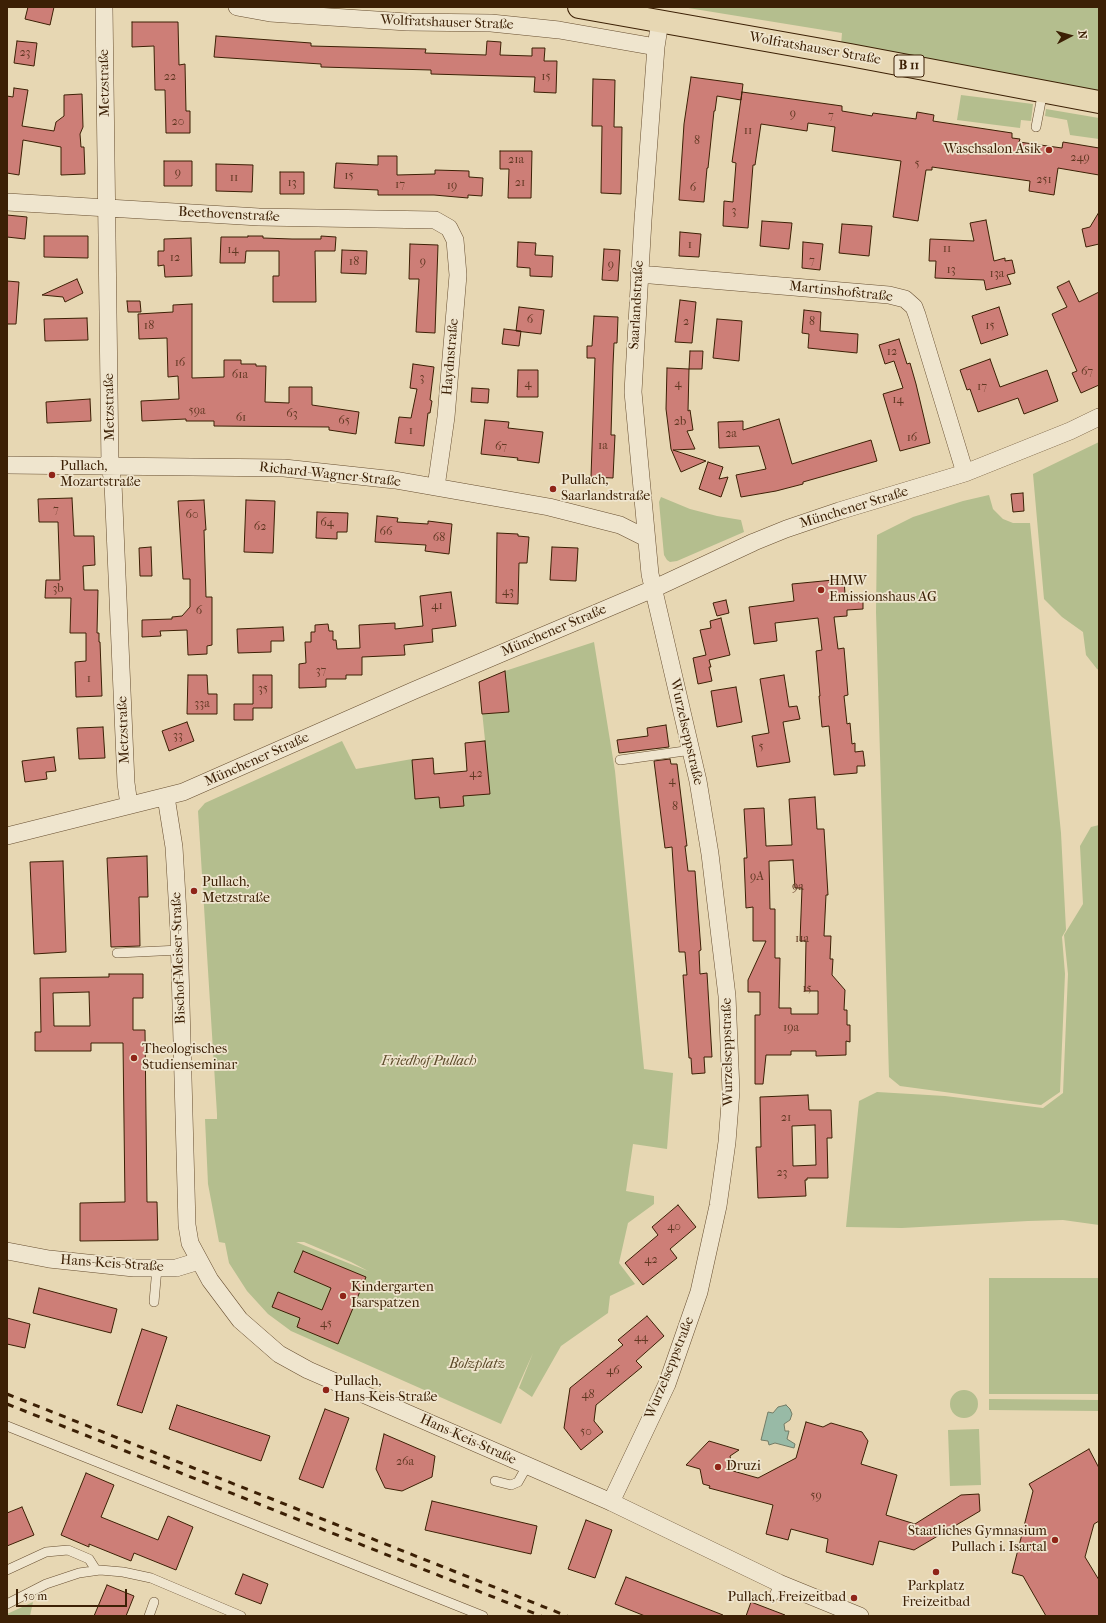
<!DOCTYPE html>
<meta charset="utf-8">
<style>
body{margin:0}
#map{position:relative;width:1106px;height:1623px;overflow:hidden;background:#e7d7b3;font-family:"IM FELL French Canon",serif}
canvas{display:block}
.frame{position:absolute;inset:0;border:8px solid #3c2005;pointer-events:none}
.north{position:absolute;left:1050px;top:16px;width:40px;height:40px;-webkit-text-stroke:3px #efe5ce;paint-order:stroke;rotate:84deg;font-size:11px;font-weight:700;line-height:16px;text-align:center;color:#3c2005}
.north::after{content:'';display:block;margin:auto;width:14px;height:18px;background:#3c2005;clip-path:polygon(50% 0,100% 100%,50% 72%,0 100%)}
.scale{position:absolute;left:16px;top:1589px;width:111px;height:18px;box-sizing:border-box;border:2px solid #3c2005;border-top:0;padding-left:5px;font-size:12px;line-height:14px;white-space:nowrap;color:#3c2005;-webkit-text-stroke:3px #efe5ce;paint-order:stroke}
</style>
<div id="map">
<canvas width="1106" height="1623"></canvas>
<div class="frame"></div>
<div class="north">N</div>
<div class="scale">50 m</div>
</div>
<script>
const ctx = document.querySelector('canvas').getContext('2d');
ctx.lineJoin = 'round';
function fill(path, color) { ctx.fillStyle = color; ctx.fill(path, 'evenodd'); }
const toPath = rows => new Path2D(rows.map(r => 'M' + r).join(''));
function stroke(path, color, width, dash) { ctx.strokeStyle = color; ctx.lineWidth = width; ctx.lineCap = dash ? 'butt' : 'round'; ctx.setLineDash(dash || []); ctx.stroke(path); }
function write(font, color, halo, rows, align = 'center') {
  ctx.font = font + ' "IM FELL French Canon",serif'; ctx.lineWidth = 3.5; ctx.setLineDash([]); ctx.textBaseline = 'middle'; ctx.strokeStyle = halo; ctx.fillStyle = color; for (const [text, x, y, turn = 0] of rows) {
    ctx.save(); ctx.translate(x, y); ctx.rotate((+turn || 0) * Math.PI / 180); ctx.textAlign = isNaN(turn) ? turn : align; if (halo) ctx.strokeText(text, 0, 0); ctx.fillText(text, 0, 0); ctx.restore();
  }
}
fill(toPath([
 [682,7,1099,7,1099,93,841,45,842,33],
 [961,95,1033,104,1031,121,1021,120,1020,128,957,120],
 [1046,109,1099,118,1099,139,1070,135,1067,120,1045,116],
 [1099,442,1099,670,1097,669,1086,655,1083,632,1062,617,1044,599,1033,474],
 [989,495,993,509,1003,519,1013,523,1030,523,1061,833,1066,930,1062,937,1065,974,1060,1092,1041,1105,900,1086,889,1077,876,612,877,535,913,517,963,501],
 [661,497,690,509,717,516,741,520,744,532,677,561,670,562,667,560,664,555,659,502],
 [594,642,615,771,644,1069,673,1073,667,1149,633,1144,626,1191,654,1196,654,1204,628,1223,619,1263,635,1284,610,1296,608,1313,561,1346,532,1397,519,1388,533,1353,501,1424,291,1331,268,1314,247,1291,229,1263,225,1243,219,1242,208,1184,205,1119,217,1119,217,1114,198,811,205,803,342,741,356,769,412,759,433,758,435,776,467,774,465,743,485,740,479,682,505,671],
 [296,1242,304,1242,351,1262,368,1271],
 [1099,825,1099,1225,1063,1220,1028,1221,902,1228,846,1227,859,1101,877,1092,945,1096,1043,1108,1063,1093,1068,974,1064,935,1083,904,1080,846,1091,827],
 [989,1278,1099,1278,1099,1394,989,1394],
 '950 1404a14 14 0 1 1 28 0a14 14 0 1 1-28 0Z',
 [989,1399,1099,1400,1099,1411,989,1410],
 [979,1429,981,1485,950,1486,948,1430],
 [33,1602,30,1616,7,1616,7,1614]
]), '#b4be8e');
const water = toPath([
 [786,1405,790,1409,792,1414,790,1420,784,1424,785,1431,789,1431,787,1439,795,1444,794,1448,775,1443,769,1445,768,1441,761,1440,768,1412,773,1413,778,1407,786,1405]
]);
fill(water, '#98baa6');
stroke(water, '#737c66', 1);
const building = toPath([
 [28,7,54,7,50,25,25,19,28,7],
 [132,22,178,22,179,65,185,64,186,111,190,111,190,133,166,133,165,90,155,90,154,46,132,47,132,22],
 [216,36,311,43,311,46,426,49,425,53,486,55,487,41,501,42,500,55,532,56,532,48,545,48,544,61,557,61,556,93,534,92,535,77,431,74,431,70,321,67,321,64,214,57,216,36],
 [17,41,37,43,34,66,14,63,17,41],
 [691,77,743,84,741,100,717,96,715,111,714,111,708,168,707,168,704,202,679,200,684,124,691,77],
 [593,79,615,80,614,127,622,127,621,194,601,193,602,126,592,126,593,79],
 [14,88,28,90,22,126,54,131,56,122,64,116,64,95,82,94,83,127,80,134,81,147,84,147,85,174,61,175,61,147,23,140,19,175,7,173,7,96,13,97,14,88],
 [742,92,842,106,842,111,872,116,873,113,916,119,917,112,934,115,933,121,1012,133,1012,138,1020,139,1019,142,1062,148,1063,142,1099,148,1099,175,1058,168,1054,195,1029,191,1030,181,932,167,932,170,926,170,918,221,893,217,901,161,832,151,835,127,808,123,807,131,761,124,755,165,753,165,748,228,723,226,724,201,733,202,736,163,732,162,742,92],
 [500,151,532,151,531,198,508,198,509,169,500,169,500,151],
 [378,156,397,156,397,175,435,174,435,170,469,171,469,177,483,178,482,196,468,195,468,198,434,195,378,195,378,190,334,188,336,163,378,165,378,156],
 [164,161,192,161,192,186,164,186,164,161],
 [216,164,253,165,252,192,216,191,216,164],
 [280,172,304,172,304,194,280,194,280,172],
 [1099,212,1099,244,1086,247,1082,229,1090,227,1099,212],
 [7,215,27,217,25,239,7,237,7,215],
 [986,220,994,261,1005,258,1005,261,1012,260,1015,273,1007,275,1011,284,986,290,984,280,935,278,936,261,929,261,930,239,974,241,970,223,986,220],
 [762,221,792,223,789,249,760,246,762,221],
 [842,224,872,226,869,256,839,253,842,224],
 [680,232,701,234,699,257,679,256,680,232],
 [44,236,88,236,88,258,44,257,44,236],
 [248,236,263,236,263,238,292,239,321,239,321,236,336,237,335,251,315,251,316,302,273,302,273,276,279,276,279,251,246,251,245,263,220,263,221,237,248,237,248,236],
 [191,238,192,276,165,277,164,265,158,266,158,251,164,251,164,239,191,238],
 [518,242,536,243,535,255,553,256,552,277,530,276,530,268,517,267,518,242],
 [803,242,823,244,820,270,802,268,803,242],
 [410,244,438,245,435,333,416,332,419,279,409,279,410,244],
 [604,249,620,250,618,281,602,280,604,249],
 [342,250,367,251,366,274,341,273,342,250],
 [77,279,83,293,65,302,63,297,42,295,77,279],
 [7,281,19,282,16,324,7,324,7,281],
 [1069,281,1079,302,1099,292,1099,385,1081,393,1072,373,1077,371,1052,314,1067,307,1057,287,1069,281],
 [680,300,696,302,692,343,675,342,680,300],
 [127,301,140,301,141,312,128,312,127,301],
 [192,304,192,378,224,377,224,360,241,360,241,364,256,364,256,366,266,366,265,402,289,403,289,387,312,387,312,405,359,412,356,434,329,430,329,427,214,426,214,421,186,421,186,419,142,421,141,401,179,399,178,376,168,377,167,338,139,339,138,314,173,312,173,305,192,304],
 [519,307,544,310,541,334,516,331,519,307],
 [999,307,1008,335,981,344,972,316,999,307],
 [804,310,821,312,820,331,858,334,857,353,808,348,809,334,802,333,804,310],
 [594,316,618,317,617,343,614,343,613,365,611,435,615,435,613,478,591,477,595,358,587,358,587,346,592,346,594,316],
 [87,318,88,340,45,341,44,319,87,318],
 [717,319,742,321,739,361,713,358,717,319],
 [504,329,521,331,519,346,502,344,504,329],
 [899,339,907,364,910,363,916,384,930,443,900,451,883,394,903,388,894,361,885,364,879,345,899,339],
 [690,351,703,351,702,369,689,369,690,351],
 [990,359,1000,387,1047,370,1058,401,1024,414,1018,398,978,412,970,389,967,390,960,370,990,359],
 [413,364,434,367,430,400,432,401,430,413,428,413,424,446,395,443,399,417,411,418,417,389,410,388,413,364],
 [667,368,689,369,688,411,690,410,693,430,687,431,695,449,673,450,706,461,681,472,671,449,666,409,667,368],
 [518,370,538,370,538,397,517,397,518,370],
 [472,388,489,389,488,403,471,402,472,388],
 [90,399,91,421,47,423,46,402,90,399],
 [779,419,792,464,871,440,877,461,803,482,803,484,776,491,741,497,736,475,766,469,759,446,719,448,718,422,743,421,743,430,779,419],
 [485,420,509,422,508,428,543,432,539,463,517,460,518,458,481,454,485,420],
 [708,462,723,467,719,479,728,477,721,497,699,489,708,462],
 [1023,493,1024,511,1013,512,1011,494,1023,493],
 [72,498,74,536,94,536,95,565,83,566,84,590,98,590,97,633,99,633,99,642,100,642,102,696,76,697,75,662,86,661,86,633,70,633,71,598,45,598,46,580,60,580,58,522,39,522,38,499,72,498],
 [204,500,206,530,204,530,206,597,212,597,212,645,207,646,207,654,188,655,187,630,160,631,161,636,142,637,142,620,172,619,172,617,182,616,190,607,190,579,183,579,178,501,204,500],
 [246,500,275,501,273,553,244,552,246,500],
 [317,512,348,513,347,532,337,532,337,539,316,538,317,512],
 [377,516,398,518,397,522,428,524,428,521,452,524,449,554,425,551,426,545,375,542,377,516],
 [497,533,518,534,518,536,529,537,527,563,519,563,518,604,496,603,497,533],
 [151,547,152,576,140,576,139,548,151,547],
 [552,547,578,548,576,581,550,580,552,547],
 [844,579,845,594,863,594,863,609,847,610,847,616,834,617,838,649,844,648,848,695,844,696,847,724,850,723,852,744,855,743,855,752,863,751,865,766,857,766,857,773,834,775,829,726,822,727,819,696,820,696,816,651,822,650,818,618,775,623,777,641,754,644,749,607,794,601,792,584,844,579],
 [451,592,456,626,432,629,433,642,404,645,405,655,362,657,362,675,346,675,346,679,326,679,326,687,299,688,299,664,306,663,305,642,311,642,311,632,315,632,315,625,328,624,329,631,333,631,333,640,336,640,337,649,360,648,359,625,395,623,395,629,423,626,420,596,451,592],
 [726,600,729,613,717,616,713,603,726,600],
 [721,618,730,655,709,660,711,667,709,667,712,681,698,684,693,658,706,655,700,630,711,628,710,621,721,618],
 [283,627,284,641,271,641,271,652,238,653,237,629,283,627],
 [505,671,509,712,482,714,479,682,505,671],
 [188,675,207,675,208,694,217,694,217,714,187,714,188,675],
 [253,675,272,675,272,708,253,708,253,720,234,720,234,704,253,704,253,675],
 [784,675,789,707,797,706,800,719,783,722,790,762,757,767,752,736,769,733,760,679,784,675],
 [736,687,742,722,717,727,711,691,736,687],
 [187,722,194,741,169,751,162,731,187,722],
 [666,725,669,747,619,753,617,740,648,736,647,728,666,725],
 [103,727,105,758,79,759,77,728,103,727],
 [485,741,490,794,463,796,464,806,440,808,439,797,415,799,412,760,433,758,434,774,467,771,465,743,485,741],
 [54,757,56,771,46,772,47,779,25,782,22,761,54,757],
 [670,759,671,764,677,764,687,846,685,846,688,871,695,871,701,950,699,951,700,974,707,973,712,1057,704,1057,705,1073,692,1074,691,1058,689,1058,683,975,687,975,685,952,679,952,672,847,665,848,654,761,670,759],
 [815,797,817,829,824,829,828,895,826,895,824,936,831,936,830,959,833,959,832,975,845,990,844,1010,847,1010,847,1025,850,1025,850,1042,846,1041,846,1055,816,1056,816,1051,791,1051,791,1055,766,1055,763,1084,755,1084,755,1015,760,1015,760,992,748,992,748,980,766,941,753,941,753,907,746,908,744,858,747,858,744,809,764,808,766,846,792,845,789,799,815,797],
 [793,860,795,888,802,888,800,941,806,941,805,991,818,991,818,1014,791,1014,791,1008,779,1008,780,958,775,958,775,909,770,909,769,861,793,860],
 [147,856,148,897,139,897,140,946,111,947,107,858,147,856],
 [63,861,66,952,34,954,30,862,63,861],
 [109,974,143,974,143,998,133,998,133,1030,145,1030,147,1202,157,1202,158,1240,80,1241,80,1203,125,1202,123,1043,91,1043,91,1051,35,1051,35,1032,41,1032,40,978,109,977,109,974],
 [89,992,90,1026,54,1026,53,993,89,992],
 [808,1095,809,1110,831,1110,832,1138,827,1138,828,1178,807,1178,807,1180,805,1180,806,1196,758,1198,756,1147,761,1147,760,1097,808,1095],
 [815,1125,816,1165,793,1166,792,1126,815,1125],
 [678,1205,696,1227,670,1249,677,1258,643,1285,625,1263,658,1235,652,1227,678,1205],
 [303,1251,366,1277,338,1344,297,1327,300,1318,272,1307,278,1292,322,1310,331,1288,294,1272,303,1251],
 [39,1288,117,1309,111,1333,33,1313,39,1288],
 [647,1316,664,1336,636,1361,642,1367,596,1405,594,1421,603,1432,581,1450,564,1428,570,1388,623,1345,618,1340,647,1316],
 [7,1318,30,1324,25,1348,7,1344,7,1318],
 [142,1329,167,1337,142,1413,117,1405,142,1329],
 [177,1405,270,1436,261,1461,169,1429,177,1405],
 [325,1409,349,1418,323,1488,299,1479,325,1409],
 [806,1422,823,1427,831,1423,862,1432,868,1441,861,1464,897,1475,886,1515,915,1524,961,1495,979,1494,980,1511,914,1550,879,1541,873,1565,826,1552,828,1539,791,1529,788,1540,766,1534,773,1505,709,1488,710,1486,703,1484,700,1469,686,1465,709,1441,739,1450,730,1456,733,1471,758,1478,796,1458,806,1422],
 [384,1434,435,1456,432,1477,402,1491,385,1488,376,1469,384,1434],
 [1089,1449,1099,1468,1099,1521,1094,1524,1085,1557,1099,1580,1099,1616,1046,1616,1023,1576,1012,1573,1033,1491,1029,1484,1089,1449],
 [86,1473,114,1485,101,1517,158,1540,168,1516,193,1527,176,1570,134,1553,131,1561,89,1544,89,1547,61,1535,86,1473],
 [432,1501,537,1526,531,1554,425,1530,432,1501],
 [22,1507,34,1535,7,1546,7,1513,22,1507],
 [586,1520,612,1530,595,1578,568,1569,586,1520],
 [243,1574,268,1584,261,1604,235,1594,243,1574],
 [626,1577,723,1615,723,1616,645,1616,615,1604,626,1577],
 [107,1585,134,1596,126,1616,94,1616,107,1585],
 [751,1602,785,1615,785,1616,746,1616,751,1602]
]);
fill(building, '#cd7e77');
stroke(building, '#3c2005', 1);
const lane = toPath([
 [1036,127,1043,91],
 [620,760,692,750],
 [117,953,180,950],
 [154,1302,157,1268],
 [7,1426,483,1616],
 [495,1481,511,1485,518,1482,527,1466],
 [7,1570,46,1552,68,1550,89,1559,96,1570],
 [774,1596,779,1583],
 [7,1604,46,1584,79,1573,100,1570,123,1572,151,1578,241,1616],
 [149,1616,154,1602]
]);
const street = toPath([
 [104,7,110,466,113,483,126,783,129,805],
 [237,7,270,13,407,22,491,23,559,30,656,47],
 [7,202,259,217,435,220,449,228,455,240,458,275,446,417,436,487],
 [639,274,889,295,905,299,914,307,917,315,965,473],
 [7,465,284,468,395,480,549,507,620,525,646,538],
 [166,797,174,847,179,931,187,1225,190,1243,210,1280,240,1320,279,1354,308,1370,611,1502,779,1583,860,1616],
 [7,836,183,792,415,690,653,589,754,542,786,529,839,511,965,473,1070,431,1099,417],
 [7,1251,49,1259,134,1268,176,1268,199,1261],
 [611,1502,667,1384,699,1292,718,1206,727,1142,731,1091,727,996,710,854,698,781,650,574,633,392,643,220,656,47,660,21]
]);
const primary = toPath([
 [579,7,850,55,1099,102]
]);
stroke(lane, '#674e30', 10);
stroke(street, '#674e30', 18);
stroke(primary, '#3c2005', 24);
stroke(lane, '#efe5ce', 9);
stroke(street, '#efe5ce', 17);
stroke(primary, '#e7d7b3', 22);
stroke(toPath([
 [7,1394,567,1616],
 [7,1404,541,1616]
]), '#3c2005', 3, [7, 7]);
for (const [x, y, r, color] of [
 [1049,150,4,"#8f2418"],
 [52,475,4,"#8f2418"],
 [553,489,4,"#8f2418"],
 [821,590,4,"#8f2418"],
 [194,891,4,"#8f2418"],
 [134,1058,4,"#8f2418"],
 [343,1296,4,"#8f2418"],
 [326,1390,4,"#8f2418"],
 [718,1467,4,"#8f2418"],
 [1055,1540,4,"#8f2418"],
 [936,1572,4,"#8f2418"],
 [854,1598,4,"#8f2418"]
]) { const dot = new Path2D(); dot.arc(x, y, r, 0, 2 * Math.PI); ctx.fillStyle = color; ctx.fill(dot); stroke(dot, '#efe5ce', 1.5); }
write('12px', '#603822', null, [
 ["23",25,53],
 ["22",170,77],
 ["15",546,77],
 ["9",793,114],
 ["7",831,116],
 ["20",178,122],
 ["11",748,131],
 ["8",697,141],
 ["249",1080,158],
 ["21a",516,160],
 ["5",917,164],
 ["9",178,173],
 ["15",349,176],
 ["11",234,178],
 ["251",1044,180],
 ["13",292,183],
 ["21",520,183],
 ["17",400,185],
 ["19",452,186],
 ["6",693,188],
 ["3",734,211],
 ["1",690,245],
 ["11",947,249],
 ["14",233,250],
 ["12",175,258],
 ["7",812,261],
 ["18",354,262],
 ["9",423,262],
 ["9",611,265],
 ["13",951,270],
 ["13a",997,274],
 ["6",530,320],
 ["2",686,322],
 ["8",812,322],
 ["18",149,326],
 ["15",990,326],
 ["12",892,352],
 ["16",180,363],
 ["67",1087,372],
 ["61a",240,375],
 ["3",422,378],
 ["4",528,384],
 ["4",678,384],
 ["17",982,387],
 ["14",898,400],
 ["59a",197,411],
 ["63",292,414],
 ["61",241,418],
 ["65",344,421],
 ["2b",680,422],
 ["1",411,431],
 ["2a",731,434],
 ["16",912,438],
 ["1a",603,446],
 ["67",501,447],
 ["7",56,510],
 ["60",192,515],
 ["64",327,523],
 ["62",260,527],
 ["66",386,532],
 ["68",439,538],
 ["3b",58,589],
 ["43",508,592],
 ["41",437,606],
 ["6",199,611],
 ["37",321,671],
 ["1",89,679],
 ["35",263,689],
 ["33a",202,704],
 ["33",178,736],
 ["5",761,747],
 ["42",476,774],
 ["4",672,781],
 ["8",675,807],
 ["9A",757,877],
 ["9a",798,887],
 ["11a",802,939],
 ["15",807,989],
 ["19a",791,1028],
 ["21",786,1118],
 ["23",782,1173],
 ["40",674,1227],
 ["42",651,1260],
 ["45",326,1324],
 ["44",641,1338],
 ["46",613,1371],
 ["48",588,1395],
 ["50",586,1432],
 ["26a",405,1462],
 ["59",816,1496]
]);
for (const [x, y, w] of [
 [909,66,30]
]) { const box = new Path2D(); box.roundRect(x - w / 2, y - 11, w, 22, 3); ctx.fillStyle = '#efe5ce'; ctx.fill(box); stroke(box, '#3c2005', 1); }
write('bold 13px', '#3c2005', null, [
 ["B 11",909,66]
]);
write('14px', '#3c2005', '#efe5ce', [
 ["Wolfratshauser Straße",447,23,2],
 ["Wolfratshauser Straße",815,49,10],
 ["Metzstraße",105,83,-91],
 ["Beethovenstraße",229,215,3],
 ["Martinshofstraße",841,292,6],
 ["Saarlandstraße",637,305,-87],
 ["Haydnstraße",451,357,-85],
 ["Metzstraße",110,407,-91],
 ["Richard-Wagner-Straße",330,475,6],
 ["Münchener Straße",854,508,-17],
 ["Münchener Straße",554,631,-23],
 ["Metzstraße",124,730,-92],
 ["Wurzelseppstraße",686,732,77],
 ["Münchener Straße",257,760,-24],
 ["Bischof-Meiser-Straße",179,958,-92],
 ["Wurzelseppstraße",728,1052,-91],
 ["Hans-Keis-Straße",112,1264,4],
 ["Wurzelseppstraße",670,1368,-68],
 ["Hans-Keis-Straße",468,1440,24]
]);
write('14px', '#3c2005', '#efe5ce', [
 ["Waschsalon Asik",1041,150,"right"],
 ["Pullach,",60,467],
 ["Mozartstraße",60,483],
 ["Pullach,",561,481],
 ["Saarlandstraße",561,497],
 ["HMW",829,582],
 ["Emissionshaus AG",829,598],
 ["Pullach,",202,883],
 ["Metzstraße",202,899],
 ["Theologisches",142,1050],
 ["Studienseminar",142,1066],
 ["Kindergarten",351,1288],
 ["Isarspatzen",351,1304],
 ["Pullach,",334,1382],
 ["Hans-Keis-Straße",334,1398],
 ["Druzi",726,1467],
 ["Staatliches Gymnasium",1047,1532,"right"],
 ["Pullach i. Isartal",1047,1548,"right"],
 ["Parkplatz",936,1587,"center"],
 ["Freizeitbad",936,1603,"center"],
 ["Pullach, Freizeitbad",846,1598,"right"]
], 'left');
write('italic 14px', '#5a4827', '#efe5ce', [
 ["Friedhof Pullach",429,1062],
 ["Bolzplatz",477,1365]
]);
</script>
